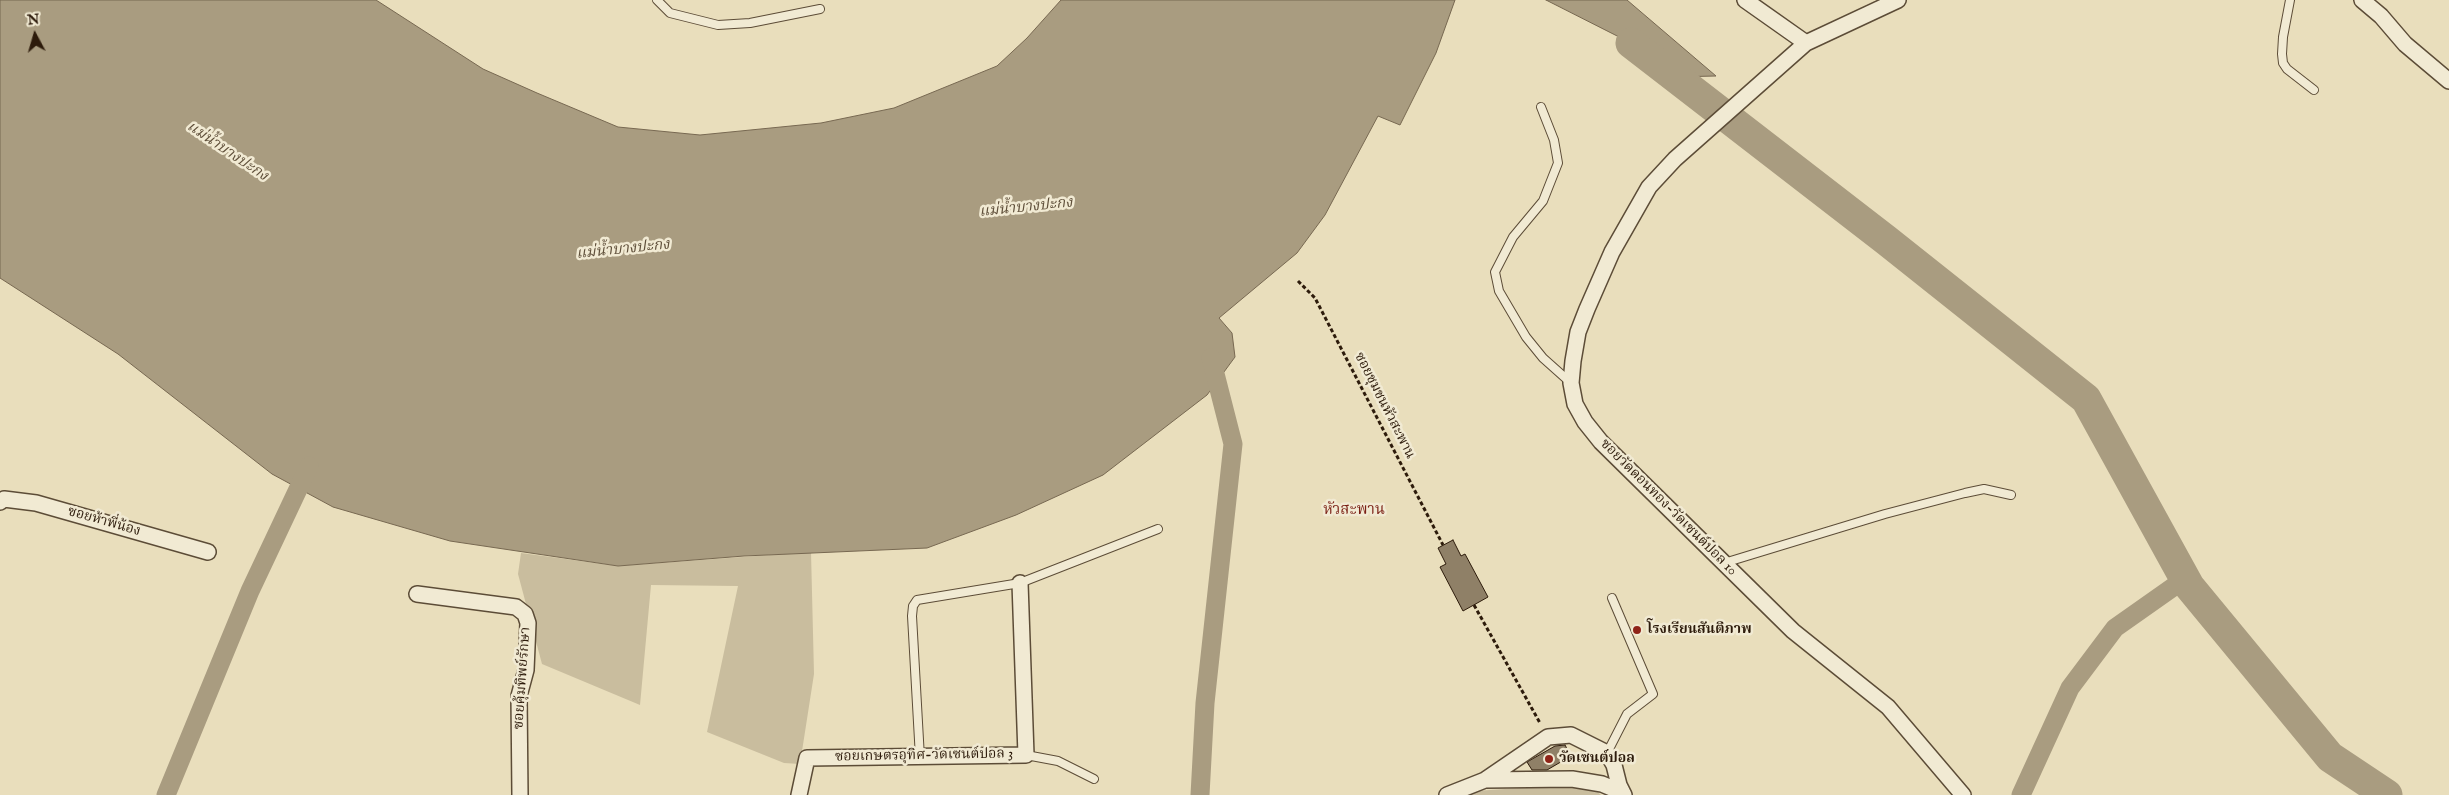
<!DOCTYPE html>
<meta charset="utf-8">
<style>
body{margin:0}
#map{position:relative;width:2449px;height:795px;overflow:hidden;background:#e9debc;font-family:"IM FELL English",serif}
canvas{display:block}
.north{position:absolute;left:10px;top:10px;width:50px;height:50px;-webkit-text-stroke:4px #f1ead3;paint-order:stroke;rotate:354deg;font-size:14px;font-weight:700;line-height:20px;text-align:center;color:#2d1b0b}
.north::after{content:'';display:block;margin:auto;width:18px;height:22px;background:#2d1b0b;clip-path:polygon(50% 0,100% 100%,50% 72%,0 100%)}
</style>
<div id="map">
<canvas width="2449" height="795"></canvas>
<div class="north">N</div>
</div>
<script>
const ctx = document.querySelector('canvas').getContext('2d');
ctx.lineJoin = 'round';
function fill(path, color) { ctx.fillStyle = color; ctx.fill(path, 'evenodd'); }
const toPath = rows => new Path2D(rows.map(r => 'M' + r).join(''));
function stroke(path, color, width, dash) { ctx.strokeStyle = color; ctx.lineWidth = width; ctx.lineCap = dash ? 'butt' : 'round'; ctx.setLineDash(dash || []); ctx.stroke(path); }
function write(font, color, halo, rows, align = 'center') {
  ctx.font = font + ' "IM FELL English","Noto Serif Thai",serif'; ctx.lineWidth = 5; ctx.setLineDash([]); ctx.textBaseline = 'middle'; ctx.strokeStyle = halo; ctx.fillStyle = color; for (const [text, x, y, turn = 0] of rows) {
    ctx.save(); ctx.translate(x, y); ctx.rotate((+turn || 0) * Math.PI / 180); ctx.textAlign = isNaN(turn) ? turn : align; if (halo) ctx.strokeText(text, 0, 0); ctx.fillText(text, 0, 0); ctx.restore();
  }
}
fill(toPath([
 [811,552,814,674,800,764,784,763,707,732,738,586,651,585,640,705,542,664,518,574,521,553,618,566],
 [1565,785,1598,792,1601,795,1465,795,1475,791]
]), '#c9bd9e');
const water = toPath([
 [0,0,376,0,483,69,537,93,618,127,700,135,821,123,894,108,997,66,1027,38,1061,0,1455,0,1436,53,1400,125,1378,116,1325,215,1297,253,1219,318,1232,333,1235,357,1207,395,1103,475,1016,515,927,548,744,556,618,566,450,541,333,507,272,474,118,354,0,278,0,0],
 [1546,0,1627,0,1716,76,1672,77,1631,43,1546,0]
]);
fill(water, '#a99c80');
stroke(water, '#776851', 1);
stroke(toPath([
 [166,795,250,591,309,466],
 [1200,795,1205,703,1233,444,1211,358],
 [2021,795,2070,688,2115,628,2186,578]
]), '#a99c80', 19);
stroke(toPath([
 [1631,43,1886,240,2086,399,2189,586,2330,757,2387,795]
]), '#a99c80', 31);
const building = toPath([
 [1453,540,1461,556,1465,554,1488,597,1463,611,1440,567,1446,564,1438,548,1453,540],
 [1565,745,1571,756,1547,770,1532,770,1527,762,1555,746,1565,745]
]);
fill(building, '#8f8067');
stroke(building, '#2d1b0b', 1);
const lane = toPath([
 [657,0,670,13,718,25,750,23,820,9],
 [2290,0,2283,37,2282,54,2283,63,2287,69,2314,90],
 [1541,107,1554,140,1558,163,1543,201,1513,237,1495,272,1499,291,1526,337,1543,358,1571,383],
 [1724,563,1885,514,1965,493,1984,489,2011,495],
 [1607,753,1627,714,1653,694,1612,598],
 [1026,755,1058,761,1094,779],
 [920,758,912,616,913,606,917,600,1020,583,1158,529]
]);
const street = toPath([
 [1745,0,1806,43],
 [1898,0,1806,43,1675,159,1649,187,1612,252,1587,309,1578,332,1573,361,1571,383,1575,404,1585,422,1601,442,1793,631,1888,707,1963,795],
 [2362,0,2381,16,2405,44,2449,81],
 [0,502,4,499,36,503,208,552],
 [417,594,516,607,525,614,528,623,526,670,519,696,520,795],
 [1485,780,1548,737,1571,735,1607,753,1614,765,1619,785,1624,795],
 [799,795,807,758,1026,755,1020,583],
 [1447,795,1485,780,1572,779,1602,784,1623,793]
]);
stroke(lane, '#5c4c37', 10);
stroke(street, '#5c4c37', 18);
stroke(toPath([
 [1298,281,1315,298,1443,545],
 [1474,605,1540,723]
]), '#2d1b0b', 3, [4, 2.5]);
stroke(lane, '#f1ead3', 8);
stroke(street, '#f1ead3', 15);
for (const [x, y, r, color] of [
 [1637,630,5,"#8f2418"],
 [1549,759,5,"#8f2418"]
]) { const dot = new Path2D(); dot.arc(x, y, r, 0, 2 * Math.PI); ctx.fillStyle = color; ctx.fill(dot); stroke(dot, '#f1ead3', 2); }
write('14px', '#2d1b0b', '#f1ead3', [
 ["ซอยชุมชนหัวสะพาน",1384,406,63],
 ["ซอยวัดดอนทอง-วัดเซนต์ปอล 10",1668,508,45],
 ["ซอยห้าพี่น้อง",104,522,16],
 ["ซอยคุ้มทิพย์รักษา",523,678,-86],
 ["ซอยเกษตรอุทิศ-วัดเซนต์ปอล 3",924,756,-1]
]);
write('bold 14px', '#2d1b0b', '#f1ead3', [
 ["โรงเรียนสันติภาพ",1647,630],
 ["วัดเซนต์ปอล",1559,759]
], 'left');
write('italic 15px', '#5f4f3a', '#f1ead3', [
 ["แม่น้ำบางปะกง",227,152,34],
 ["แม่น้ำบางปะกง",1026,208,-6],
 ["แม่น้ำบางปะกง",623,250,-6]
]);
write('15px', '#7a1f14', '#f1ead3', [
 ["หัวสะพาน",1354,511]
]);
</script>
